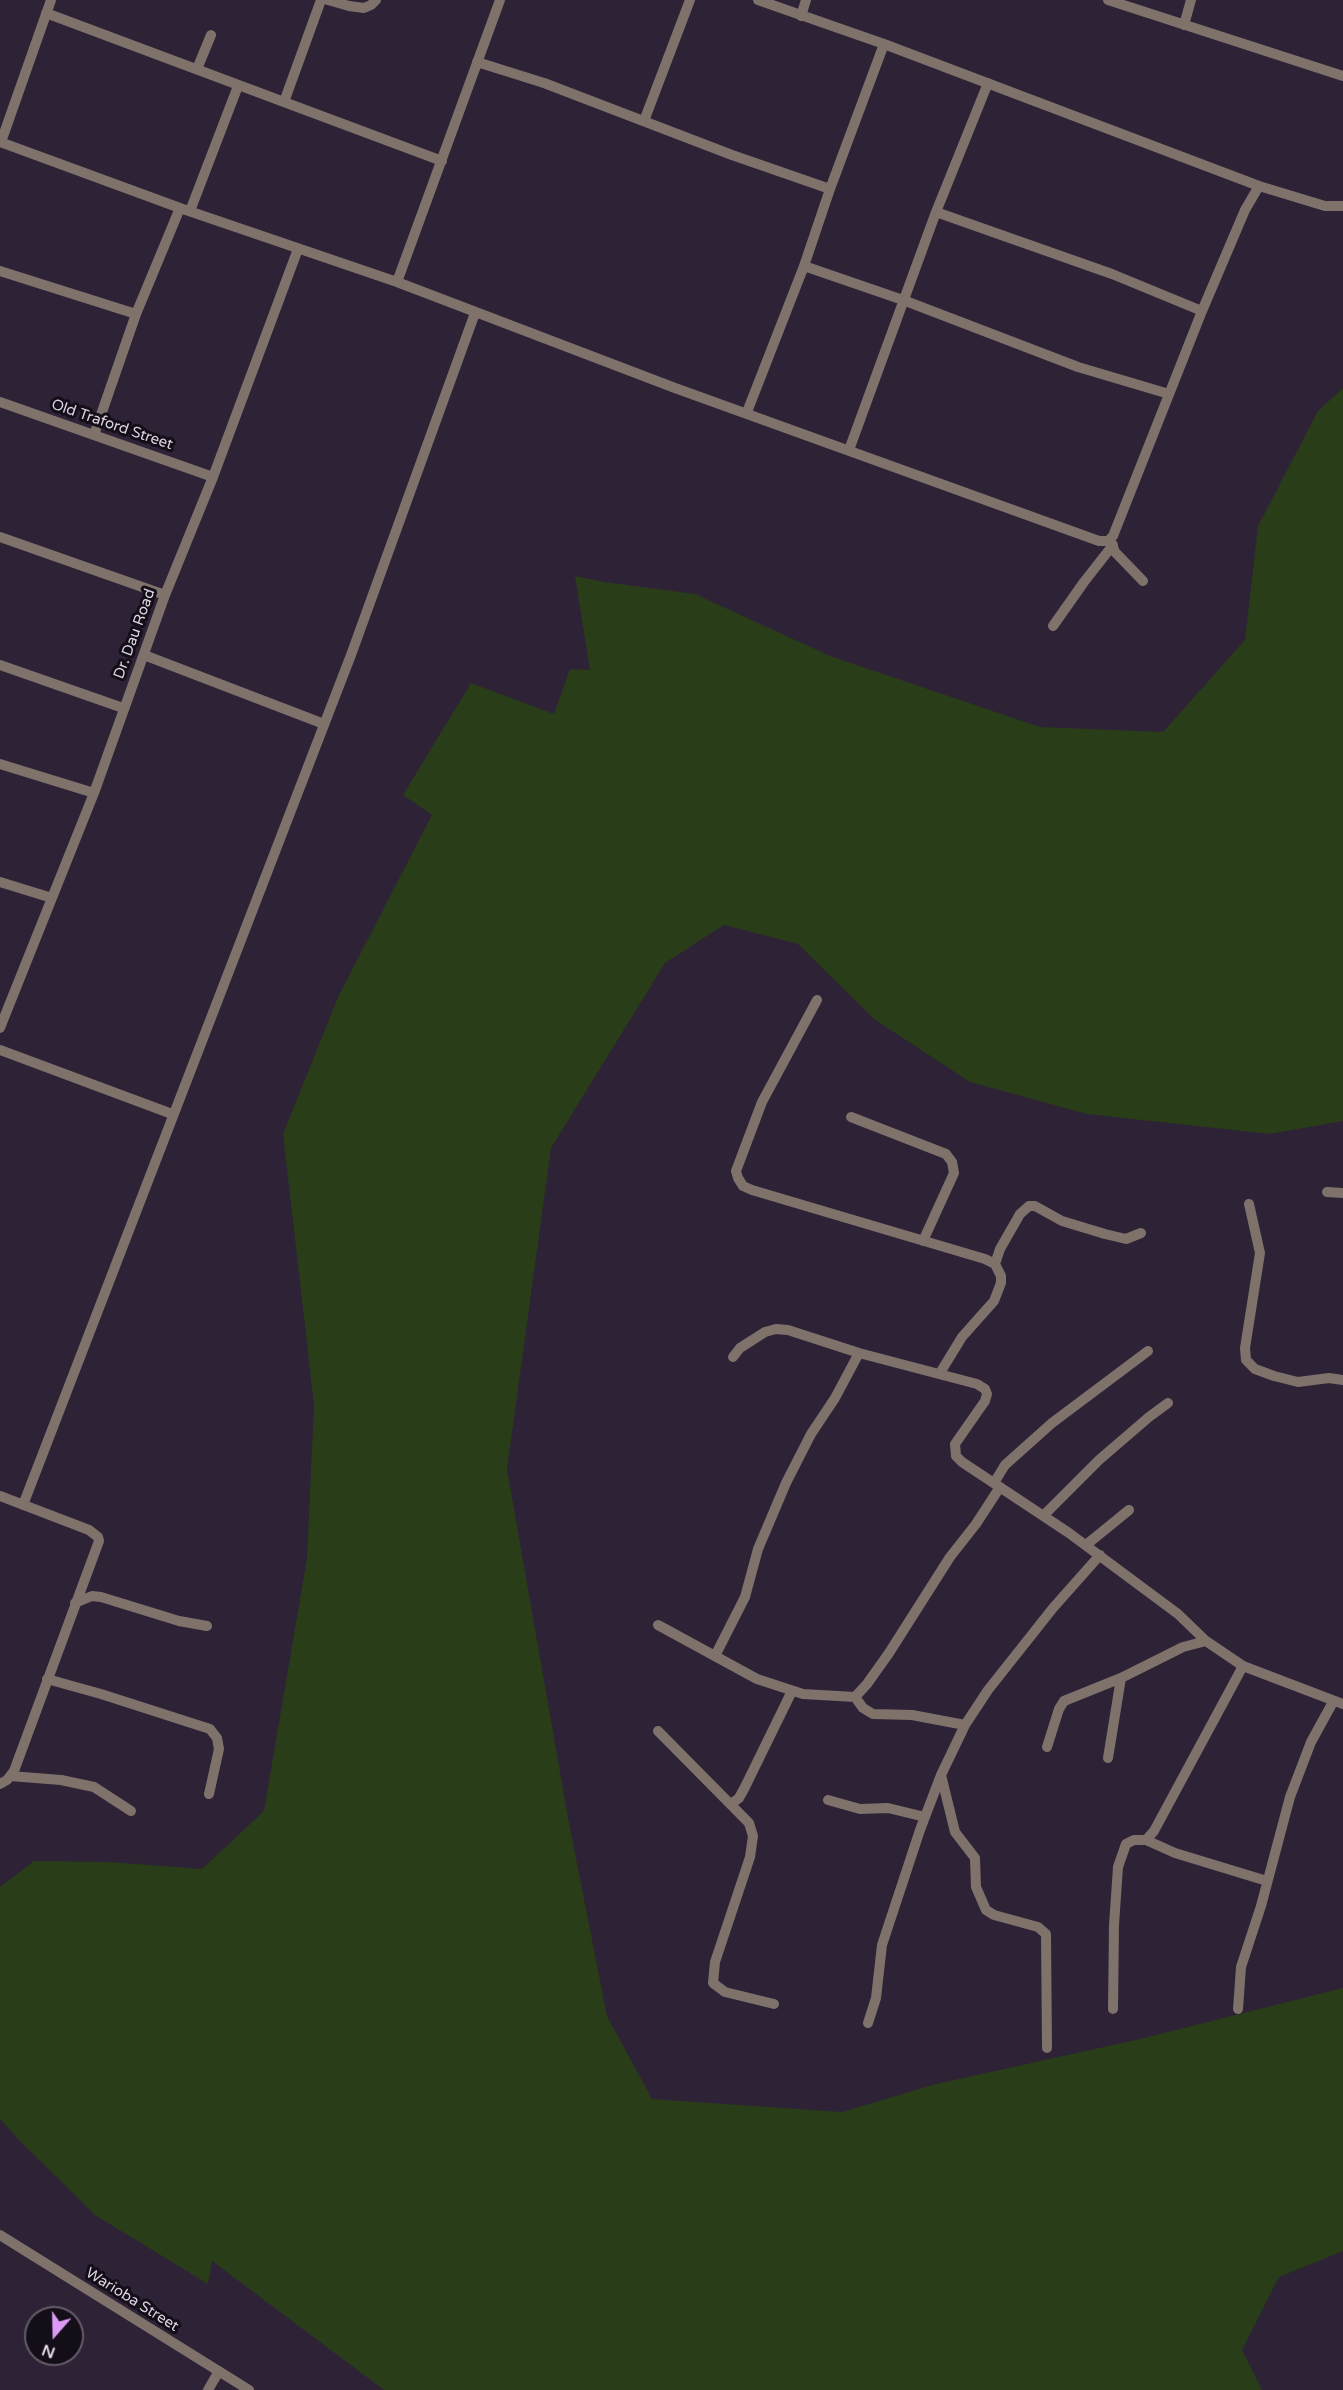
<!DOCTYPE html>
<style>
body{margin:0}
#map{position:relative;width:1343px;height:2390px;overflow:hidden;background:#2e2237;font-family:"Varela Round",sans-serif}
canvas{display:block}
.north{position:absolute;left:24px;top:2306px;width:60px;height:60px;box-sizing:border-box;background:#130e17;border:2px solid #635d68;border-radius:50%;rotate:200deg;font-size:16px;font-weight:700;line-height:24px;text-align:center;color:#dcd4e2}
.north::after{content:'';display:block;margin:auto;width:21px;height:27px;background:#da9af6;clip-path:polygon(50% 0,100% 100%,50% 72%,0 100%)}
</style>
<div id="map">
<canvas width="1343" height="2390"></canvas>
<div class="north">N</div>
</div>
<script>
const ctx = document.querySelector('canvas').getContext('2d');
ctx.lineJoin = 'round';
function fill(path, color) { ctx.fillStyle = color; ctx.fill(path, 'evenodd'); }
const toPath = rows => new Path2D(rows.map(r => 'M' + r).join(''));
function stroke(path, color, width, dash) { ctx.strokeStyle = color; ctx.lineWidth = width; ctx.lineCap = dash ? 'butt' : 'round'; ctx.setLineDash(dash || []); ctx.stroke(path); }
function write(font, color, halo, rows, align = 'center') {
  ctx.font = font + ' "Varela Round",sans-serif'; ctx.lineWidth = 6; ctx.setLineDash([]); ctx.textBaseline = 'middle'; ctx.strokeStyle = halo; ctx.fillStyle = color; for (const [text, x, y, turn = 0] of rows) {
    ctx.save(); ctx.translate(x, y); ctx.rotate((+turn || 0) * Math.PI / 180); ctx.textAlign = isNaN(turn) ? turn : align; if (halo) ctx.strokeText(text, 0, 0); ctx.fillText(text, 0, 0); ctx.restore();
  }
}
fill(toPath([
 [1343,388,1343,1121,1270,1134,1087,1114,970,1082,874,1019,798,944,724,925,665,963,551,1148,507,1469,568,1818,607,2016,652,2099,842,2112,936,2084,1140,2039,1343,1988,1343,2251,1279,2277,1242,2350,1262,2390,384,2390,212,2261,208,2284,95,2215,17,2138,0,2119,0,1887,34,1861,110,1862,202,1869,264,1811,307,1558,314,1405,283,1134,339,995,432,815,403,795,471,683,554,714,570,669,590,670,575,576,604,582,695,594,830,656,1040,727,1163,732,1245,640,1258,526,1318,411]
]), '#293d18');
stroke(toPath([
 [328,0,349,6,364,8,371,5,376,0],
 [758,0,884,44,1259,186,1325,206,1343,206],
 [1108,0,1343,76],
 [46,13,284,102,321,0],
 [801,16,806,0],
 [1184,25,1191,0],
 [477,62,544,83,732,155,830,189],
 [197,69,211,35],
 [284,102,442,161],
 [644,121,690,0],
 [0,142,180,208,397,282,675,388,1099,541,1108,541,1113,536,1202,311,1245,210,1259,186],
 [1,142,51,0],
 [190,211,238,86],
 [936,212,1112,274,1202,311],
 [804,266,903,300,1078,367,1169,394],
 [0,271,136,314],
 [397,282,500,0],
 [0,402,213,477],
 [747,412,804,266,830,189,884,44],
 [94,435,136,314,180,208],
 [849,450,936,212,988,83],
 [0,537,165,595],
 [1111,542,1115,552,1143,581],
 [1053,626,1084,582,1113,545],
 [144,655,324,724],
 [0,665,123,708],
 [0,764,94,793],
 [0,882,52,898],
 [817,1000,762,1102,736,1171,738,1178,743,1186,752,1190,985,1259,995,1264,1001,1276,1001,1283,994,1301,962,1337,940,1373],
 [0,1028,94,793,165,595,213,477,298,249],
 [0,1050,172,1114],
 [851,1117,946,1154,952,1162,954,1173,923,1241],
 [1327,1192,1343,1193],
 [1249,1204,1260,1253,1245,1348,1246,1360,1255,1369,1274,1376,1298,1382,1329,1378,1343,1380],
 [995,1264,1000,1249,1020,1214,1029,1206,1035,1206,1062,1221,1105,1234,1126,1239,1141,1233],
 [733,1357,740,1348,765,1332,776,1329,788,1330,859,1353,977,1384,985,1389,987,1394,985,1401,955,1444,956,1456,962,1462,1069,1533,1178,1614,1206,1641,1243,1666,1343,1704],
 [994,1483,1005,1465,1052,1423,1148,1351],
 [0,1496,89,1530,98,1537,99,1541,14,1771,7,1780,0,1784],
 [23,1505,351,655,475,313],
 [1044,1515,1099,1460,1149,1417,1168,1403],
 [1086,1545,1129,1510],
 [75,1603,92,1596,101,1597,179,1621,207,1626],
 [658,1625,757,1679,803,1694,855,1697,867,1684,889,1653,950,1557,976,1524,1000,1487],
 [715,1656,745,1597,758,1549,786,1483,811,1434,835,1398,859,1353],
 [47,1679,101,1694,210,1729,217,1738,219,1749,209,1794],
 [855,1697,863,1708,873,1714,912,1715,965,1725],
 [658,1731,749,1823,753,1836,750,1857,715,1962,713,1983,725,1992,774,2004],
 [1047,1747,1059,1709,1064,1701,1121,1678,1183,1647,1206,1641],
 [1108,1758,1121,1678],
 [941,1775,955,1832,975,1858,976,1887,986,1910,994,1915,1038,1927,1046,1934,1047,2048],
 [10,1776,61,1780,94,1787,131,1811],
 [828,1800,860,1809,888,1808,925,1817],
 [731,1804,739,1798,745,1787,792,1691],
 [1146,1840,1154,1831,1243,1666],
 [1113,2009,1114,1925,1118,1867,1126,1844,1134,1840,1146,1840,1175,1853,1267,1881],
 [1238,2009,1241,1967,1261,1906,1290,1797,1311,1742,1333,1702],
 [868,2023,876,1998,882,1945,920,1830,941,1775,965,1725,988,1690,1053,1608,1100,1555],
 [0,2235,249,2390],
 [208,2390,219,2371]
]), '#7e726b', 10);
write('15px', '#dcd4e2', '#130e17', [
 ["Old Traford Street",112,425,19],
 ["Dr. Dau Road",135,634,-70],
 ["Warioba Street",132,2300,32]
]);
</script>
